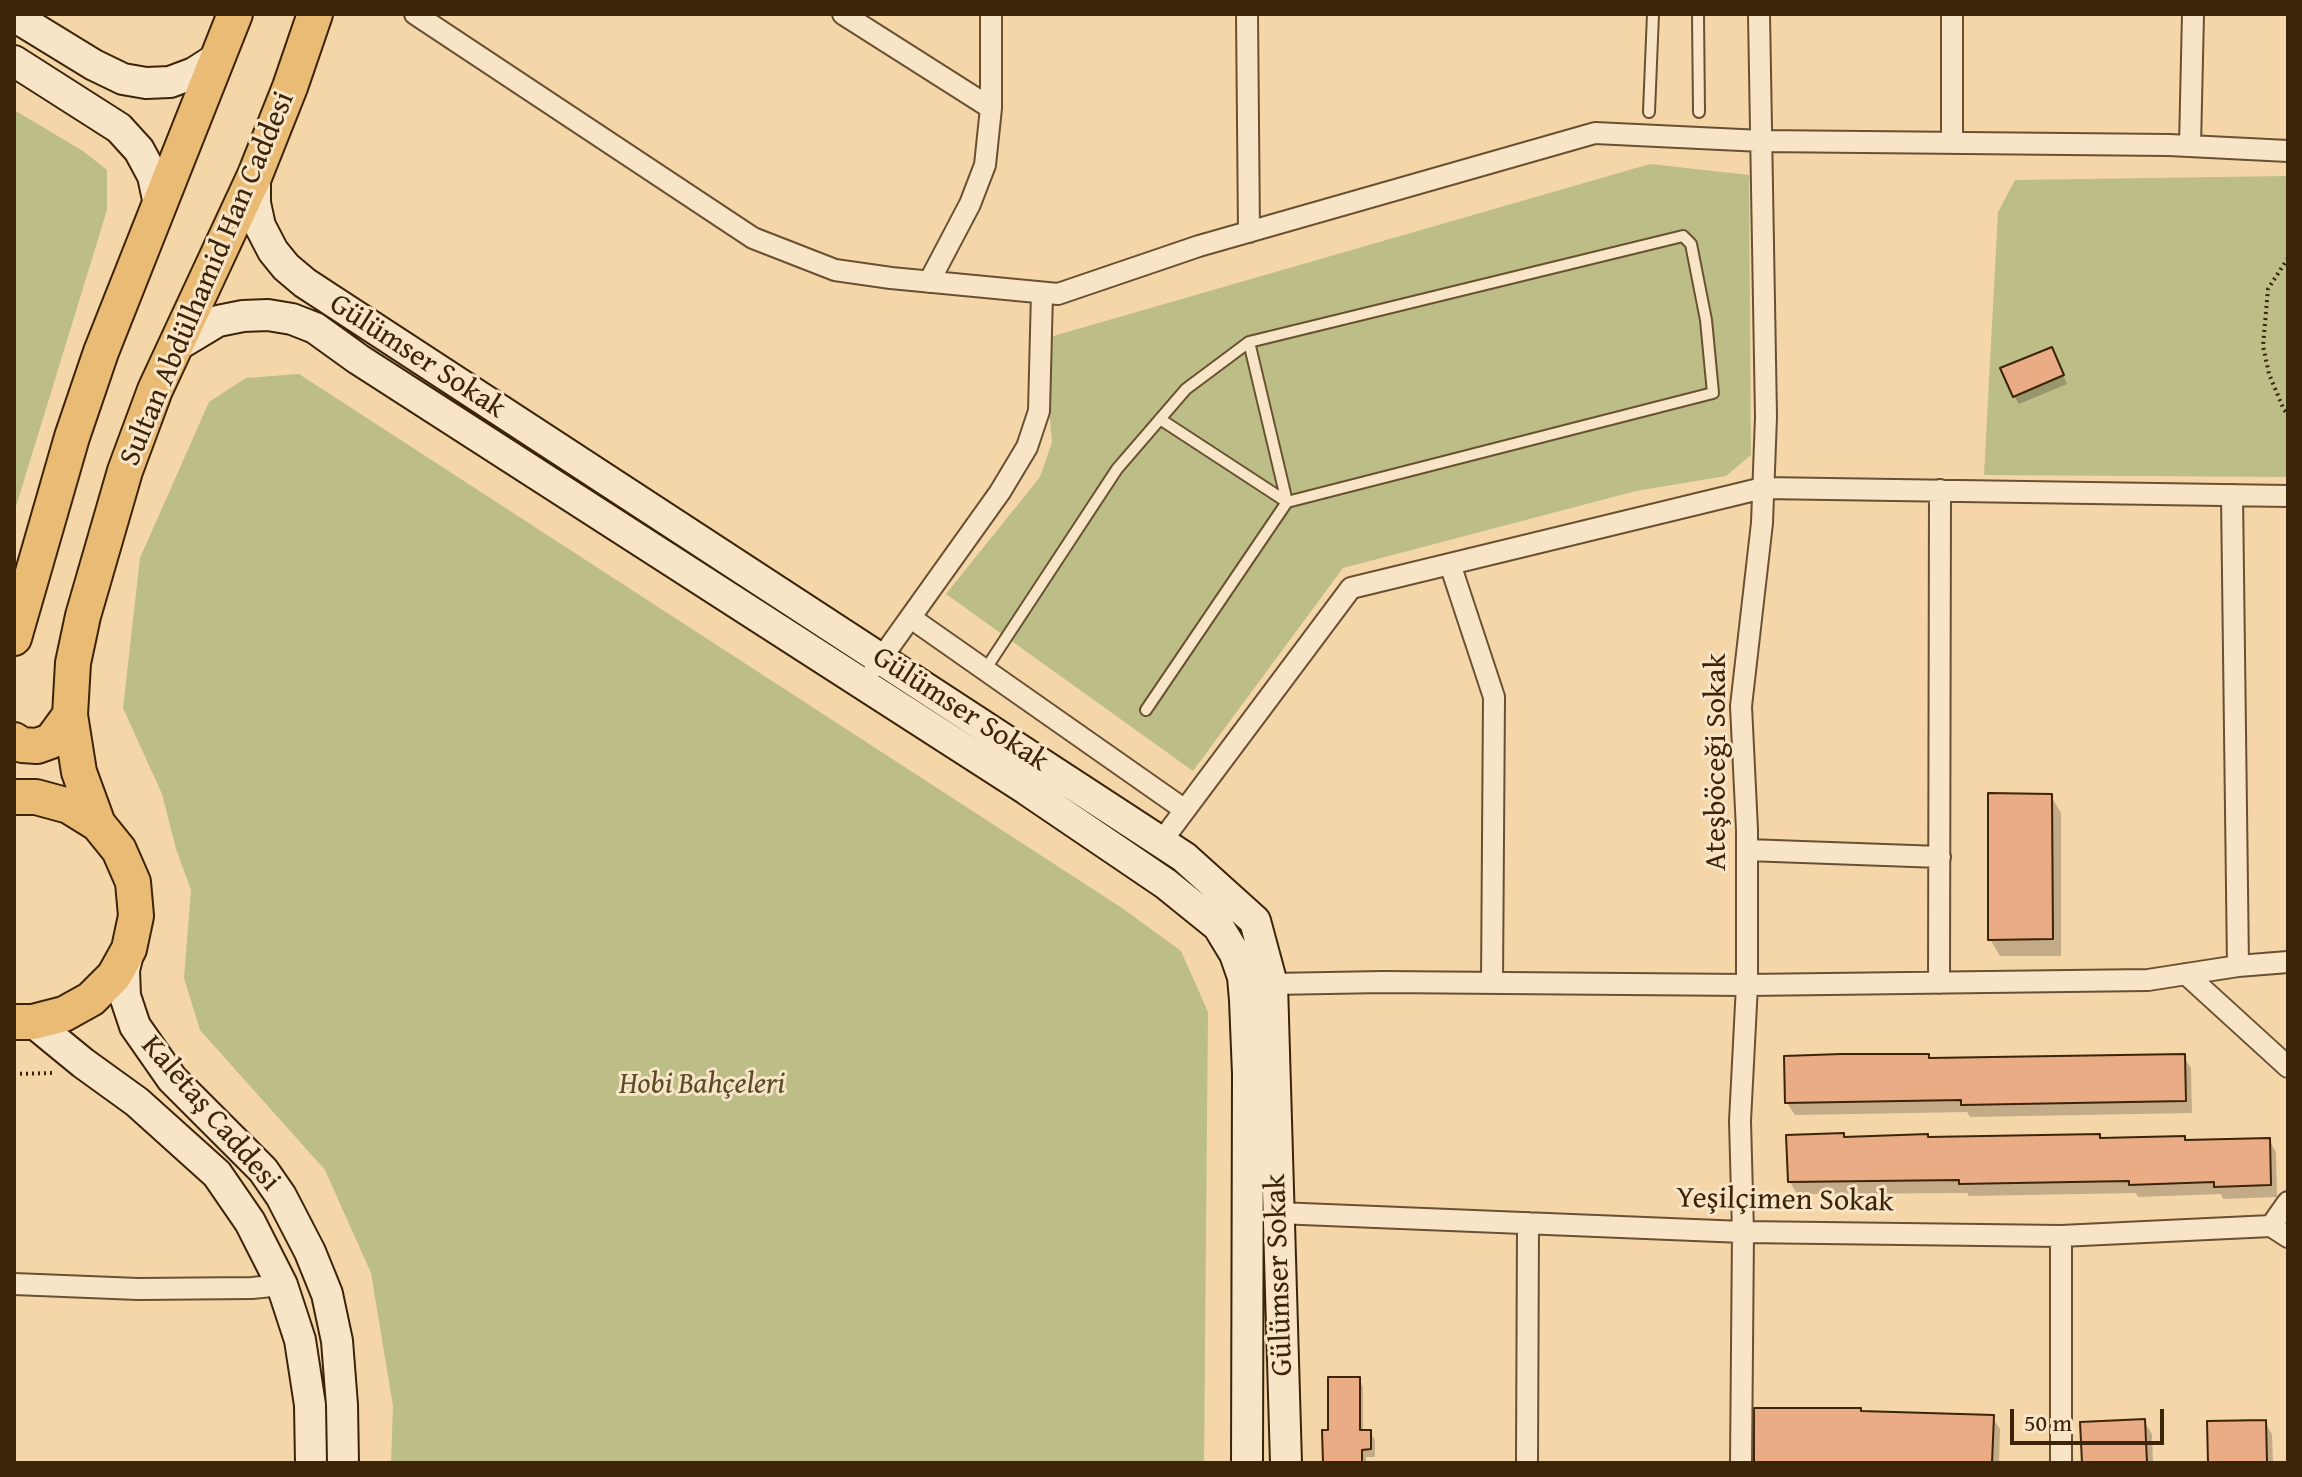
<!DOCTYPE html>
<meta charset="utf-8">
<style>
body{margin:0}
#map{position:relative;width:2302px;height:1477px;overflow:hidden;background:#f4d6a9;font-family:"Gentium Book Plus",serif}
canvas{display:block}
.frame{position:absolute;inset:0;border:16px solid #3b2407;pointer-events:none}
.scale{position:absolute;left:2010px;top:1409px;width:154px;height:36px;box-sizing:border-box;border:4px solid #3b2407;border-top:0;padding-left:10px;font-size:24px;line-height:28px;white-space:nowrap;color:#3b2407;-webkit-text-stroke:6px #f8e4c7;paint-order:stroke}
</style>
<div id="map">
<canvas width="2302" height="1477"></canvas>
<div class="frame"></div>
<div class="scale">50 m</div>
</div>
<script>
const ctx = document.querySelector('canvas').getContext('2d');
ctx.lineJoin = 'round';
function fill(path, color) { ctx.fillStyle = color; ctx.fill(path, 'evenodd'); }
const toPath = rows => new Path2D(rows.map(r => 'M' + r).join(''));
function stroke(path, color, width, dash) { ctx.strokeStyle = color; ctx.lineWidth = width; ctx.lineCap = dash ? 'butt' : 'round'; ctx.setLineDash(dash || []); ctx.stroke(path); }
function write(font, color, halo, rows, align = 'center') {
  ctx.font = font + ' "Gentium Book Plus",serif'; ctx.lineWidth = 6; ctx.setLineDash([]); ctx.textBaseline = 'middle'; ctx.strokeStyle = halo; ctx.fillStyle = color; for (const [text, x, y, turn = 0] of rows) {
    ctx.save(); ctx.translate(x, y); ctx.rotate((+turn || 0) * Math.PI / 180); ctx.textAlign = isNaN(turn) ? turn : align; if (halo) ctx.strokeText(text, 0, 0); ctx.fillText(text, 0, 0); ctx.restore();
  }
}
fill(toPath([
 [14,110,83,151,107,170,107,210,14,513],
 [1650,164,1749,175,1751,455,1726,476,1636,491,1343,568,1193,771,946,594,1040,477,1052,442,1043,339],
 [2288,176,2288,477,1984,475,1998,212,2015,180],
 [299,374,1122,908,1181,951,1208,1012,1204,1463,391,1463,393,1406,371,1273,325,1170,200,1030,184,978,191,890,176,849,162,794,123,708,140,558,209,402,246,378]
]), '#bcbd87');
fill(toPath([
 [2055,357,2067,384,2019,404,2014,396],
 [2051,796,2061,813,2061,956,2000,956,1990,939],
 [2183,1056,2191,1068,2192,1113,1970,1117,1967,1112,1795,1115,1787,1103,1930,1060],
 [1927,1136,1929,1139,2099,1136,2102,1140,2186,1142,2269,1140,2276,1152,2277,1197,2223,1199,2221,1194,2138,1197,2136,1193,1969,1196,1967,1193,1797,1194,1790,1182,1788,1137],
 [1359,1379,1363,1387,1363,1432,1370,1432,1375,1440,1375,1457,1366,1457,1366,1463,1325,1463,1330,1432],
 [1861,1413,1992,1417,2000,1429,1999,1463,1755,1463],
 [2144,1421,2152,1434,2153,1463,2084,1463],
 [2265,1422,2272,1434,2273,1463,2210,1463,2209,1423]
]), '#0003');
const building = toPath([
 [2052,347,2064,375,2013,397,2000,368,2052,347],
 [1988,793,2052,794,2053,939,1988,940,1988,793],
 [1841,1054,1929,1054,1929,1058,2185,1054,2186,1101,1961,1105,1961,1100,1785,1103,1784,1056,1841,1054],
 [1844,1133,1844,1137,1928,1134,1928,1137,2100,1134,2100,1138,2185,1136,2185,1140,2270,1138,2271,1185,2214,1187,2214,1182,2129,1185,2129,1181,1959,1184,1959,1180,1788,1182,1786,1135,1844,1133],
 [1328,1377,1360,1377,1360,1430,1371,1430,1371,1449,1362,1450,1362,1463,1323,1463,1322,1430,1328,1430,1328,1377],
 [1754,1408,1861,1408,1861,1411,1994,1415,1992,1463,1754,1463,1754,1408],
 [2145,1419,2147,1463,2082,1463,2080,1422,2145,1419],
 [2266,1420,2267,1462,2208,1463,2207,1421,2266,1420]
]);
fill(building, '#e9ac85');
stroke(building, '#3b2407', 2);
const lane = toPath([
 [1698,14,1699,112],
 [1649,112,1653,14],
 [1160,419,1287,502,1249,342],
 [985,670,1117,469,1186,389,1249,342,1683,236,1691,244,1706,320,1713,393,1287,502,1146,710]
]);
const street = toPath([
 [415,14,753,238,835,270,891,278,1058,294,1199,246,1595,133,1762,141,2169,145,2288,151],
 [843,14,991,108],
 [1247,14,1249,232],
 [1952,143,1952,14],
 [2190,146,2193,14],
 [929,282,970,204,985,165,991,108,991,14],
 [2232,495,2238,966],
 [1450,564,1494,697,1492,983],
 [911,618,1185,810],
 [875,667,1000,492,1027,447,1039,411,1042,293],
 [1161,842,1351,588,1763,488,2288,496],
 [1747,850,1940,857],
 [2186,974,2288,1067],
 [1939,983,1940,490],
 [1272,984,1383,982,1747,985,2148,980,2238,966,2288,962],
 [1278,1213,1743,1232,2061,1236,2271,1226,2288,1237],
 [2271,1226,2288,1202],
 [2061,1236,2061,1463],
 [14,1284,138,1289,252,1288,282,1285],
 [1527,1463,1528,1223],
 [1741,1463,1743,1232,1740,1121,1747,985,1747,830,1741,706,1762,523,1766,417,1759,14]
]);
const secondary = toPath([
 [14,16,94,65,123,79,146,83,170,82,194,73,219,57],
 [14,61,119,128,139,150,153,176,159,204],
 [255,175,255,203,260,226,273,251,286,267,305,283,1184,857,1255,921,1272,984,1286,1463],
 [173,348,218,321,243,316,268,315,292,319,315,328,358,359,1026,789,1166,884,1218,926,1235,954,1243,977,1245,1000,1248,1074,1247,1463],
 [129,950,124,970,125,996,135,1026,172,1079,263,1170,281,1196,310,1252,327,1294,337,1341,342,1405,343,1463],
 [33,1022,83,1063,137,1102,217,1174,250,1222,282,1285,300,1340,310,1405,311,1463]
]);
const primary = toPath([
 [14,638,72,437,101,352,235,14],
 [14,740,22,745,37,746,51,741,70,715],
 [14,797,36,797,69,806,98,824,119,850,133,882,136,916,129,949,114,976,91,999,64,1014,33,1022,14,1022],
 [98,824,79,772,70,715,73,663,83,616,125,471,155,390,255,175,290,87,315,14]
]);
stroke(lane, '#695030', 14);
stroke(street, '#695030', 24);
stroke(secondary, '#3b2407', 34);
stroke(primary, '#3b2407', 38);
stroke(toPath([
 [2288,258,2268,289,2263,346,2269,374,2284,410,2288,414],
 [14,1074,55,1073]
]), '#3b2407', 4, [2, 4]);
stroke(lane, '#f8e4c7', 10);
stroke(street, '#f8e4c7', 20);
stroke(secondary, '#f8e4c7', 30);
stroke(primary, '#eabb74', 34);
write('30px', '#3b2407', '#f8e4c7', [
 ["Sultan Abdülhamid Han Caddesi",208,279,-67],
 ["Gülümser Sokak",417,357,33],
 ["Gülümser Sokak",960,710,33],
 ["Ateşböceği Sokak",1717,762,-90],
 ["Kaletaş Caddesi",210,1114,49],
 ["Yeşilçimen Sokak",1785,1201,1],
 ["Gülümser Sokak",1280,1275,-92]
]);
write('italic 30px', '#5b4a27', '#f8e4c7', [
 ["Hobi Bahçeleri",702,1085]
]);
</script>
